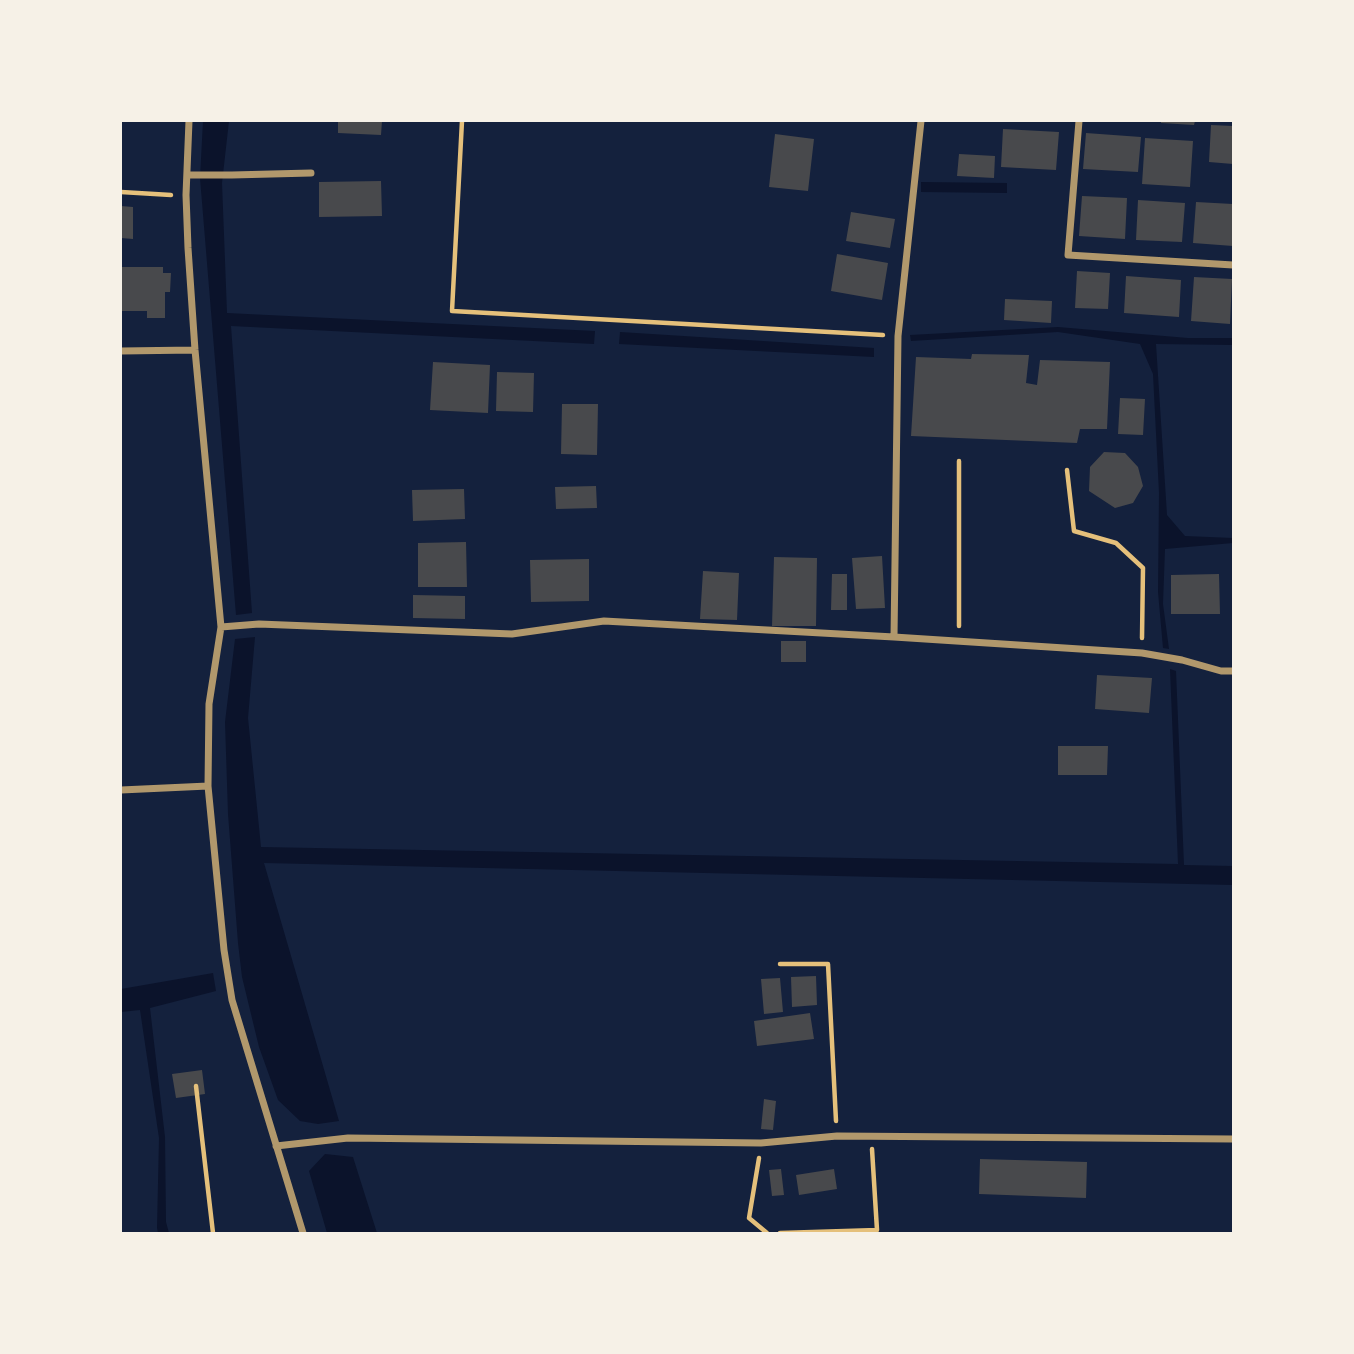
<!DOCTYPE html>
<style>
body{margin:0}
#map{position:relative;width:1354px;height:1354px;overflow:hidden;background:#14213d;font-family:Mulish,sans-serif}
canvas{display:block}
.frame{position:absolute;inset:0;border:122px solid #f6f1e7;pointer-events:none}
</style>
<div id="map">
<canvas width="1354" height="1354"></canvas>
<div class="frame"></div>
</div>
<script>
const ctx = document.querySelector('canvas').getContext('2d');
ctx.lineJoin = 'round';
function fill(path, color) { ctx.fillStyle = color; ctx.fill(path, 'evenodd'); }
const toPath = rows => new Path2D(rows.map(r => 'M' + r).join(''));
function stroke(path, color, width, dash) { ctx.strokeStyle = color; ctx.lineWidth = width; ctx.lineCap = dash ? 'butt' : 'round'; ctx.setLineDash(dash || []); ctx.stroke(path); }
fill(toPath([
 [203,121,229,121,222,183,227,313,595,331,594,344,231,326,252,613,236,615,200,178],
 [921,182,1007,183,1007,193,921,192],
 [1058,327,1188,338,1233,338,1233,345,1156,344,1167,515,1185,536,1233,538,1233,543,1165,549,1163,604,1169,649,1163,648,1158,592,1159,493,1153,374,1140,344,1058,332,911,341,910,335],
 [620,332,874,348,874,357,619,344],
 [255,637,248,718,261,847,1178,864,1170,669,1176,671,1184,865,1233,866,1233,885,264,863,339,1121,318,1124,300,1121,278,1100,259,1047,242,977,238,943,228,814,225,722,235,639],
 [213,973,216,991,150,1008,165,1137,166,1222,169,1233,158,1233,157,1228,159,1138,140,1010,121,1012,121,989],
 [325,1154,353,1157,377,1233,327,1233,309,1171]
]), '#0b132b');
fill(toPath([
 [338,121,382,121,381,135,338,133],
 [1161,121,1195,121,1194,125,1161,123],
 [1211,125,1233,126,1233,164,1209,162],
 [1003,129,1059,132,1056,170,1001,167],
 [1086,133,1141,137,1138,172,1083,169],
 [775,134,814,139,808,191,769,187],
 [1145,138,1193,141,1190,187,1142,184],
 [959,154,995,156,994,178,957,176],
 [381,181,382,216,319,217,319,182],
 [1082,196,1127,198,1125,239,1079,236],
 [1138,200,1185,203,1182,242,1136,240],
 [1196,202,1233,204,1233,246,1193,243],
 [121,206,133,207,133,239,121,238],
 [851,212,895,219,890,248,846,241],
 [837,254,888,263,882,300,831,291],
 [121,267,163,267,163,273,171,273,170,292,165,292,165,318,147,318,147,311,121,311],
 [1077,271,1110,273,1108,309,1075,308],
 [1126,276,1181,280,1179,317,1124,313],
 [1194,277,1232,279,1230,324,1191,321],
 [1005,299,1052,301,1051,323,1004,320],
 [972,354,1029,355,1026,383,1037,385,1040,360,1110,362,1107,429,1080,429,1077,443,911,436,916,357,971,359],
 [433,362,490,365,488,413,430,410],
 [497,372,534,373,533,412,496,411],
 [1120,398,1145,399,1143,435,1118,434],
 [562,404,598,404,597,455,561,454],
 [1104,452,1125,453,1138,467,1143,486,1133,503,1115,508,1089,491,1090,467],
 [596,486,597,508,556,509,555,487],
 [464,489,465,519,413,521,412,490],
 [466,542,467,587,418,587,418,543],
 [882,556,885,608,856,609,852,558],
 [774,557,817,558,816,626,772,626],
 [589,559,589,601,531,602,530,560],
 [703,571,739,573,737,620,700,619],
 [832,574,847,574,847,610,831,610],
 [1219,574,1220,614,1171,614,1171,575],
 [413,595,465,596,465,619,413,618],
 [781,641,806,641,806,662,781,662],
 [1097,675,1152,678,1149,713,1095,709],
 [1058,746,1108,746,1107,775,1058,775],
 [816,976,817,1005,792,1007,791,977],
 [780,978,783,1012,764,1014,761,979],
 [810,1013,814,1039,757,1046,754,1021],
 [202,1070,205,1094,176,1098,172,1074],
 [764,1099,776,1101,773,1130,761,1129],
 [980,1159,1087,1162,1086,1198,979,1194],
 [781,1169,784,1195,772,1196,769,1170],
 [834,1169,837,1189,799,1195,796,1175]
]), '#48494c');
stroke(toPath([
 [462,121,452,311,883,335],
 [121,192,171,195],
 [959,461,959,626],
 [1067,470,1074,531,1116,543,1143,568,1142,638],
 [780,964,828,964,836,1121],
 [196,1086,213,1233],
 [759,1158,749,1218,767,1233],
 [780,1233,877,1230,872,1149]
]), '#e5c07b', 4.5);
stroke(toPath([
 [189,121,186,195,188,248,195,350,221,627,209,704,208,786,224,950,232,1000,303,1233],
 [1079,121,1068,255,1233,265],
 [187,175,232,175,311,173],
 [121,351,195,350],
 [221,627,259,624,512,634,604,621,894,637,1142,653,1182,660,1221,671,1233,671],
 [894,637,898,336,921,121],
 [121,790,208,786],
 [276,1146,348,1138,761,1143,837,1136,1233,1139]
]), '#b1986c', 7);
</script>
